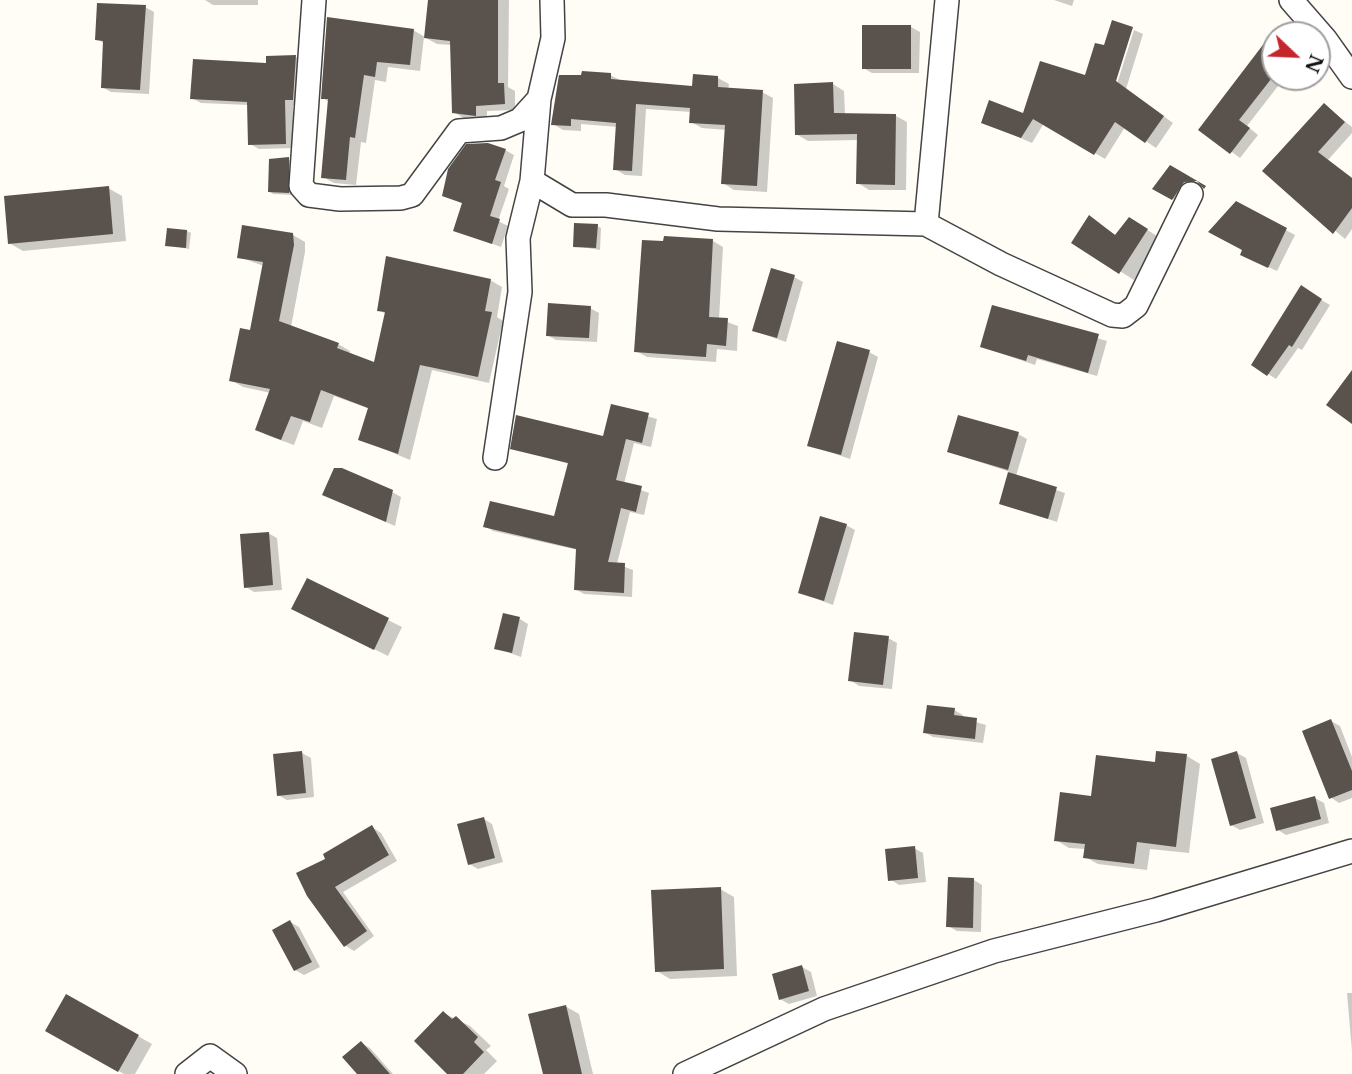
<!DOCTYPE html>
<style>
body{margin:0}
#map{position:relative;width:1352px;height:1074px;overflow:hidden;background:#fffdf5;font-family:"Libre Baskerville",serif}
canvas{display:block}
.north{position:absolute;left:1261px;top:21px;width:70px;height:70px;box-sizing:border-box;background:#fff;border:2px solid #a0a0a0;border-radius:50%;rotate:113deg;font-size:19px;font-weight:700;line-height:28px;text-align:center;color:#111}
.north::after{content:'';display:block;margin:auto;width:24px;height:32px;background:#c4262e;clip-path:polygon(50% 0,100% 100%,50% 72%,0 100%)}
</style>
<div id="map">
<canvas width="1352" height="1074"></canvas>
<div class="north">N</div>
</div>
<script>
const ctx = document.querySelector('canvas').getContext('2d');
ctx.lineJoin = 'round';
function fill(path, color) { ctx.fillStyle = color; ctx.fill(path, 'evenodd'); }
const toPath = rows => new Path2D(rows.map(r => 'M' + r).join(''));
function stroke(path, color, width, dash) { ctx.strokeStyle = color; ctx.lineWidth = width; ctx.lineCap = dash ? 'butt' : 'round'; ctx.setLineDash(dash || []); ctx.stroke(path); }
fill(toPath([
 [205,0,258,0,258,5,213,5],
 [468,0,509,0,508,87,515,91,515,110,487,111,487,121,465,119,454,112,452,45,437,44,424,37,420,71,388,67,386,82,375,80,366,143,361,142,356,185,334,183,323,177,329,102,323,98,413,30,425,37],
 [1054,0,1074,0,1072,6],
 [145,7,154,12,149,94,111,92,102,87,105,44,97,39],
 [911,27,920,32,919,73,872,73,863,68],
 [1134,30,1143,34,1126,89,1173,123,1156,148,1125,127,1105,159,1044,123,1032,143,983,122,1024,115,1115,90],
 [1275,45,1275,77,1285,77,1247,126,1258,135,1240,158,1201,129],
 [296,57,304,62,301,104,293,105,294,148,259,149,250,144,249,105,201,103,192,98,268,64],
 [610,75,622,81,693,88,718,78,729,84,728,90,762,92,773,98,767,192,734,190,723,183,727,130,702,128,691,122,692,112,646,109,642,176,625,175,615,169,618,127,581,124,581,131,563,130,553,124],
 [833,84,844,91,845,114,896,116,907,122,906,190,869,190,858,183,859,140,808,141,796,134],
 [1324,105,1352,127,1352,133,1328,160,1352,178,1352,229,1345,239,1265,171],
 [505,150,514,155,504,186,509,189,498,221,508,226,501,247,455,230,464,204,444,196],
 [288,159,292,161,293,195,273,194,269,191],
 [1171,168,1202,186,1193,186,1182,204,1154,188],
 [108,188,122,196,126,241,23,251,9,243],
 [1236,203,1295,235,1277,271,1251,259],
 [1090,218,1117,236,1143,227,1160,238,1134,280,1074,242],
 [597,226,601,228,600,250,575,246],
 [187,231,191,233,189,249,167,245],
 [293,235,305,242,305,252,291,327,338,344,350,351,349,355,375,365,386,314,379,310,490,280,502,287,497,317,503,321,489,383,432,370,410,460,360,439,370,409,334,396,322,428,303,421,294,445,269,436,257,430,271,393,243,387,231,380,251,333,264,266,239,257],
 [713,241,723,247,719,319,738,326,737,351,717,349,716,362,647,357,636,351],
 [794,277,803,282,786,342,754,331],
 [1301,288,1330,305,1302,350,1298,348,1276,379,1268,374],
 [993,307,1107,341,1097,376,1037,359,1035,365,982,347],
 [590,308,599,313,597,342,556,340,547,335],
 [869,352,878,357,850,459,809,445],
 [612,406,657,419,651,447,634,443,624,484,649,493,644,515,630,512,617,564,633,570,632,597,584,594,575,589,578,550,493,531,485,526,555,518,569,464,512,448,604,438],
 [1018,434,1027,439,1016,476,1065,493,1057,522,1001,504,1010,472,949,452],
 [392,492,401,497,395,526,333,499],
 [846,525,855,530,833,605,800,593],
 [268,533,277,538,282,590,254,592,246,587],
 [307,580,402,627,388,656,307,616],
 [520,619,528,624,521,657,496,648],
 [888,638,897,643,892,689,859,686,850,680],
 [954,710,963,715,962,718,986,725,983,743,933,737,924,732],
 [1331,721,1340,726,1352,757,1352,798,1339,803,1330,797],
 [302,753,311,758,314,797,287,800,278,795],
 [1237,753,1246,758,1264,823,1240,830,1231,825],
 [1187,756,1200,764,1189,853,1150,849,1147,870,1098,864,1085,857,1086,849,1069,848,1056,840,1092,798,1156,764],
 [1315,798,1324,803,1329,823,1286,835,1278,830],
 [484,819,492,824,503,862,478,869,469,864],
 [372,827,381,833,397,861,343,892,374,936,354,951,346,946,328,860],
 [914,848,923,853,926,882,899,885,890,879],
 [974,880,982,885,981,932,957,931,948,926],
 [720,889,734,897,737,976,670,979,657,971],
 [290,922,299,927,320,967,304,975,295,970],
 [802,967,811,972,817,996,789,1004,780,999],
 [1347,993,1352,993,1352,1051],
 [67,996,152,1044,135,1074,124,1074,47,1030],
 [565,1006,579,1014,593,1074,544,1074],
 [443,1013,470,1026,491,1046,486,1050,497,1061,484,1074,450,1074],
 [361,1043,370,1048,393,1074,359,1074]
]), '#0003');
fill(toPath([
 [428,0,498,0,498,83,504,83,505,104,476,106,476,116,452,113,450,41,424,38],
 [97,3,146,5,140,90,101,88,103,41,95,40],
 [327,17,414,29,410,65,377,62,375,77,364,75,355,138,350,137,346,180,321,178,328,99,321,99],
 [1112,20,1133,27,1116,81,1164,116,1145,143,1115,122,1094,155,1033,119,1021,138,981,123,989,100,1023,113,1040,61,1085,75,1095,43,1104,45],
 [862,25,911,25,911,69,862,69],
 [1275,29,1275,74,1239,120,1250,128,1230,154,1198,130],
 [296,55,293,100,285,100,286,144,248,145,247,102,190,99,193,59,266,63,266,56],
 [582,71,611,73,611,79,692,86,693,74,718,76,718,87,763,90,757,186,721,184,725,125,689,123,690,108,636,104,632,171,613,170,616,123,571,119,571,126,551,125,559,75,581,75],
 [833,82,834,113,896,114,895,185,856,184,857,134,795,135,794,84],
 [1324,103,1345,122,1318,152,1352,178,1352,208,1333,234,1262,171],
 [488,143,506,149,495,180,501,182,490,216,500,219,492,244,453,231,462,203,442,196,448,169,466,144],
 [289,157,289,193,268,192,269,159],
 [1170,165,1206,186,1204,189,1197,181,1184,182,1172,200,1152,189],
 [109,186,113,234,8,244,4,196],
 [1236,201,1287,228,1268,268,1240,255,1242,250,1208,232],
 [1089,215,1115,235,1129,217,1148,229,1119,274,1071,243],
 [574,223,598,224,596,248,573,247],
 [242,225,293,233,294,245,279,321,339,343,337,348,374,362,385,312,377,311,386,256,491,279,485,311,492,312,478,377,420,365,398,454,358,440,368,408,321,390,310,422,291,416,281,440,255,430,270,389,229,381,240,328,250,330,263,262,237,258],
 [167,228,187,230,186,248,165,246],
 [664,236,713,239,709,317,728,318,726,346,707,344,706,357,634,352,642,240,663,241],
 [771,268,795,275,777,338,752,331],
 [1301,285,1322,299,1292,347,1289,345,1267,376,1251,365],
 [548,303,591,306,589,338,546,336],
 [992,305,1099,334,1088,373,1028,355,1026,361,980,347],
 [837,341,870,350,841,455,807,446],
 [1352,370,1352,424,1326,405],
 [611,404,649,413,642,443,626,439,616,480,642,486,636,512,621,508,608,562,625,563,624,593,574,590,576,549,483,527,490,501,554,516,568,463,510,449,516,415,603,436],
 [958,415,1019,432,1008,470,947,452],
 [334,468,342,468,393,490,386,522,322,495],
 [1008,472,1057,487,1048,519,999,504],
 [820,516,847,524,824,601,798,593],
 [269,532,273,585,244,588,240,534],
 [307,578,389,618,374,650,291,609],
 [503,613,520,617,512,653,494,649],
 [854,632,889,636,883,685,848,681],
 [927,705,955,708,954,715,977,718,975,739,923,733],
 [1331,719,1352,771,1352,790,1329,799,1302,731],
 [302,751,306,793,277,796,273,754],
 [1156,751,1187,754,1176,847,1137,842,1134,864,1083,858,1085,844,1054,841,1060,792,1091,796,1096,755,1155,762],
 [1237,751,1256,818,1230,826,1211,759],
 [1315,796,1321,819,1276,831,1270,808],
 [484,817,495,858,468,865,457,824],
 [372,825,389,855,335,887,367,931,344,947,307,896,296,873,325,859,323,854],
 [915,846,918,878,888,881,885,849],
 [948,877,974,878,973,928,946,927],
 [721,887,724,969,655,972,651,890],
 [290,920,312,962,294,971,272,930],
 [802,965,809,991,779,1000,772,974],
 [66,994,139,1035,118,1072,45,1031],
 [566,1005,582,1074,543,1074,528,1014],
 [443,1011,452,1019,456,1016,478,1037,474,1042,484,1052,463,1074,447,1074,414,1041],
 [361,1041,390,1074,357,1074,342,1057]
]), '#5a524d');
const street = toPath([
 [314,0,301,186,309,195,340,199,401,198,412,195,459,131,501,128,520,120,539,99],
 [1291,0,1325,39,1352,77],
 [532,181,572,205,606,205,718,219,926,224,1001,264,1112,315,1123,316,1136,306,1191,194],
 [926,224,947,0],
 [495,458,520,292,518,238,532,181,539,99,553,38,552,0],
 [187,1074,210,1056,235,1074],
 [685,1074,824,1009,994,951,1156,910,1352,851]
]);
stroke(street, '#444', 26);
stroke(street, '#fff', 23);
</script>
